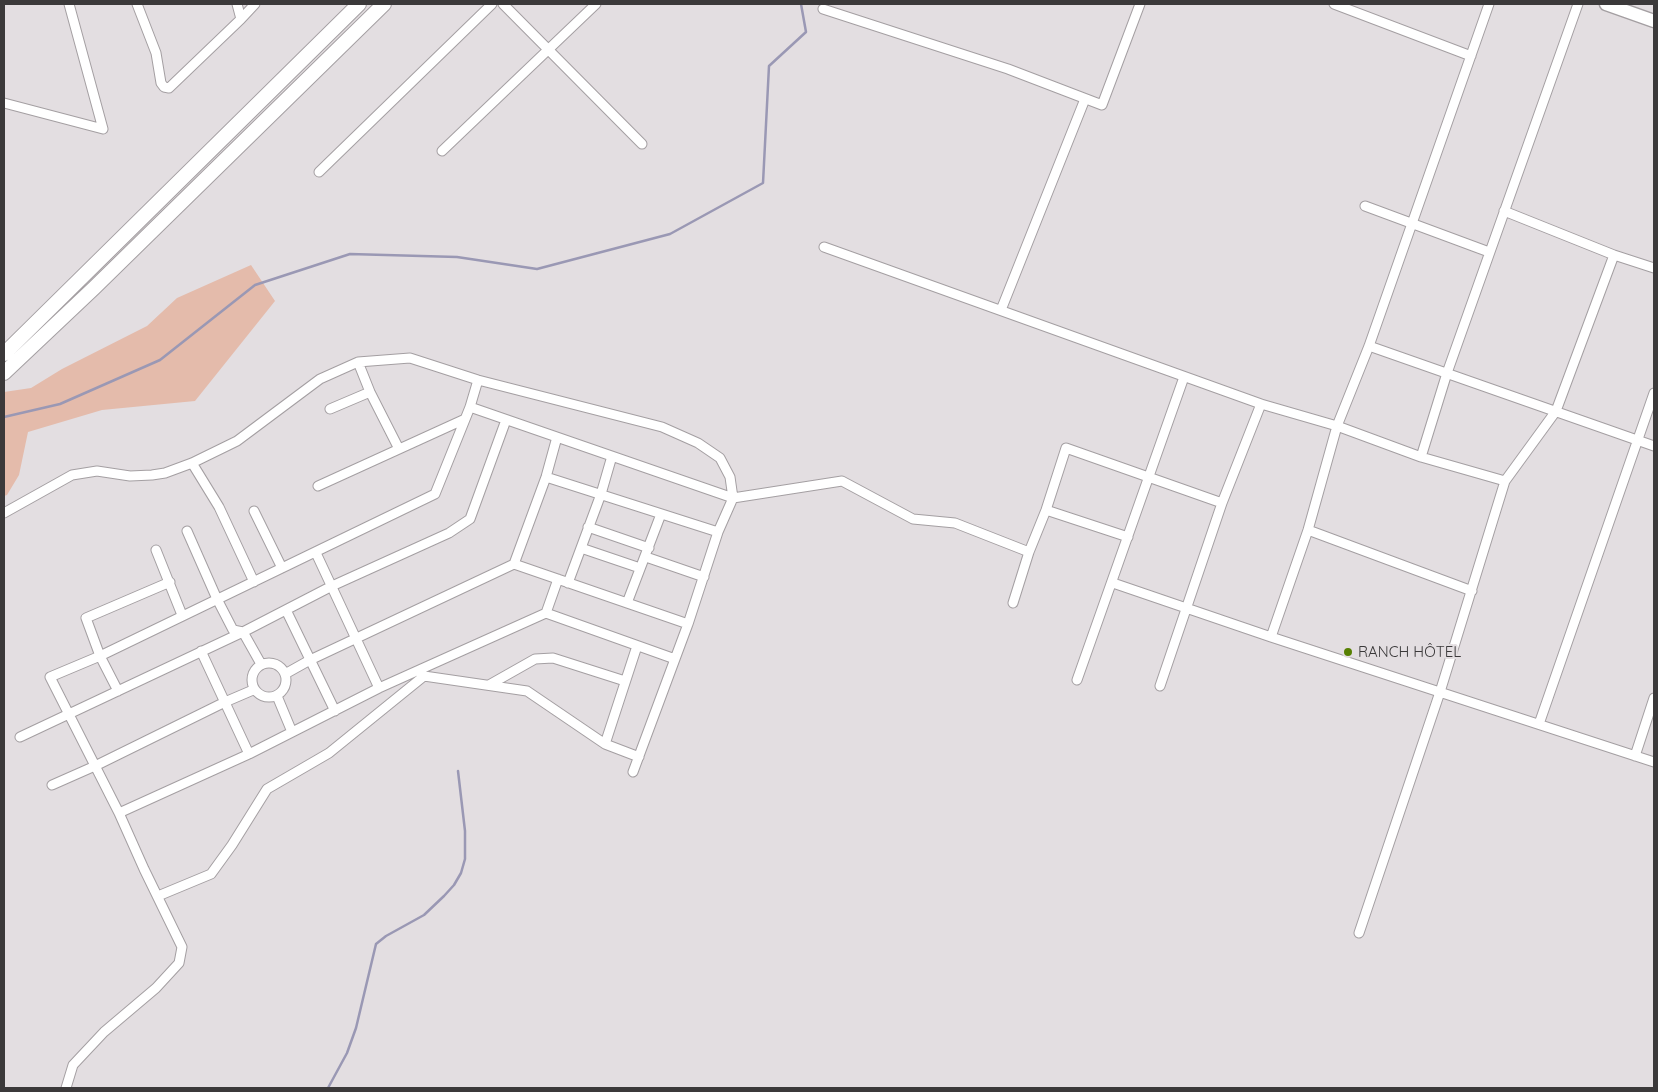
<!DOCTYPE html>
<meta charset="utf-8">
<style>
body{margin:0}
#map{position:relative;width:1658px;height:1092px;overflow:hidden;background:#e3dee1;font-family:Quicksand,sans-serif}
canvas{display:block}
.frame{position:absolute;inset:0;border:5px solid #3b393a;pointer-events:none}
</style>
<div id="map">
<canvas width="1658" height="1092"></canvas>
<div class="frame"></div>
</div>
<script>
const ctx = document.querySelector('canvas').getContext('2d');
ctx.lineJoin = 'round';
function fill(path, color) { ctx.fillStyle = color; ctx.fill(path, 'evenodd'); }
const toPath = rows => new Path2D(rows.map(r => 'M' + r).join(''));
function stroke(path, color, width, dash) { ctx.strokeStyle = color; ctx.lineWidth = width; ctx.lineCap = dash ? 'butt' : 'round'; ctx.setLineDash(dash || []); ctx.stroke(path); }
function write(font, color, halo, rows, align = 'center') {
  ctx.font = font + ' Quicksand,sans-serif'; ctx.lineWidth = 4; ctx.setLineDash([]); ctx.textBaseline = 'middle'; ctx.strokeStyle = halo; ctx.fillStyle = color; for (const [text, x, y, turn = 0] of rows) {
    ctx.save(); ctx.translate(x, y); ctx.rotate((+turn || 0) * Math.PI / 180); ctx.textAlign = isNaN(turn) ? turn : align; if (halo) ctx.strokeText(text, 0, 0); ctx.fillText(text, 0, 0); ctx.restore();
  }
}
fill(toPath([
 [251,265,275,301,195,401,102,410,28,432,19,475,7,495,4,496,4,392,31,388,62,369,147,326,177,298]
]), '#e4bbab');
stroke(toPath([
 [4,417,60,404,160,360,255,285,350,254,457,257,537,269,670,234,763,183,769,66,806,32,801,4],
 [328,1088,347,1053,356,1028,376,944,386,936,424,915,444,896,454,885,461,873,465,859,465,831,458,771]
]), '#9a98b4', 2.5);
const street = toPath([
 [137,4,156,53,161,83,164,87,169,88,241,19,255,4],
 [237,4,241,19],
 [503,4,642,144],
 [1334,4,1471,56],
 [823,9,1008,69,1102,105,1140,4],
 [4,103,103,129,69,4],
 [442,151,596,4],
 [319,172,492,4],
 [1365,206,1489,252],
 [1504,211,1614,255,1654,268],
 [824,247,1261,404,1337,426,1421,457,1505,481],
 [1001,310,1085,99],
 [1369,346,1654,446],
 [358,362,370,392,399,449],
 [470,407,733,498,842,481,913,519,955,523,1029,552],
 [330,409,370,392],
 [1421,457,1447,373,1578,4],
 [192,463,219,507,254,582],
 [546,477,718,532],
 [318,486,465,419],
 [1046,510,1128,537],
 [254,511,282,568],
 [4,513,72,475,97,471,130,476,152,475,165,473,192,463,237,441,320,379,358,362,410,358,478,380,662,427,698,443,720,458,730,477,733,498,718,532,688,624,633,772],
 [588,527,649,548],
 [1308,530,1472,591],
 [187,531,217,599,233,630,243,632,261,664],
 [581,548,640,568],
 [156,550,182,615],
 [316,553,379,688],
 [646,557,704,577],
 [514,564,546,477,557,437],
 [568,583,601,494,612,456],
 [1113,583,1271,637,1654,762],
 [627,603,661,514],
 [1013,603,1029,552,1046,510,1066,448,1222,503],
 [286,610,335,711],
 [546,613,558,579],
 [1271,637,1308,530,1337,426,1369,346,1489,4],
 [201,651,249,754],
 '252 680a17 17 0 1 1 34 0a17 17 0 1 1-34 0Z',
 [285,674,310,660,514,564,688,624],
 [423,675,419,670,546,613,675,659],
 [1077,680,1184,377],
 [489,685,535,659,553,658,625,681],
 [1160,686,1222,503,1261,404],
 [118,691,100,656,86,618,170,582],
 [277,696,292,732],
 [1539,724,1654,393],
 [20,737,243,632,332,586,449,533,470,519,506,420],
 [605,744,637,646],
 [1635,756,1654,698],
 [52,785,95,766,225,702,253,690],
 [119,813,249,754,379,688,419,670],
 [158,896,211,874,232,845,267,789,329,753,424,676,527,691,605,744,639,757],
 [1359,933,1440,692,1505,481,1556,411,1614,255],
 [66,1088,73,1065,104,1032,156,988,179,963,182,947,144,869,119,813,50,677,100,656,435,494,470,407,478,380]
]);
const secondary = toPath([
 [1606,4,1654,21]
]);
const primary = toPath([
 [4,354,359,4],
 [4,373,94,288,384,4]
]);
stroke(street, '#a49fa2', 11);
stroke(secondary, '#a49fa2', 15);
stroke(primary, '#a49fa2', 16);
stroke(street, '#fff', 9);
stroke(secondary, '#fff', 12);
stroke(primary, '#fff', 14);
for (const [x, y, r, color] of [
 [1348,652,5,"#578002"]
]) { const dot = new Path2D(); dot.arc(x, y, r, 0, 2 * Math.PI); ctx.fillStyle = color; ctx.fill(dot); stroke(dot, '#e3dee1', 2); }
write('15px', '#3b393a', '#e3dee1', [
 ["RANCH HÔTEL",1358,652]
], 'left');
</script>
